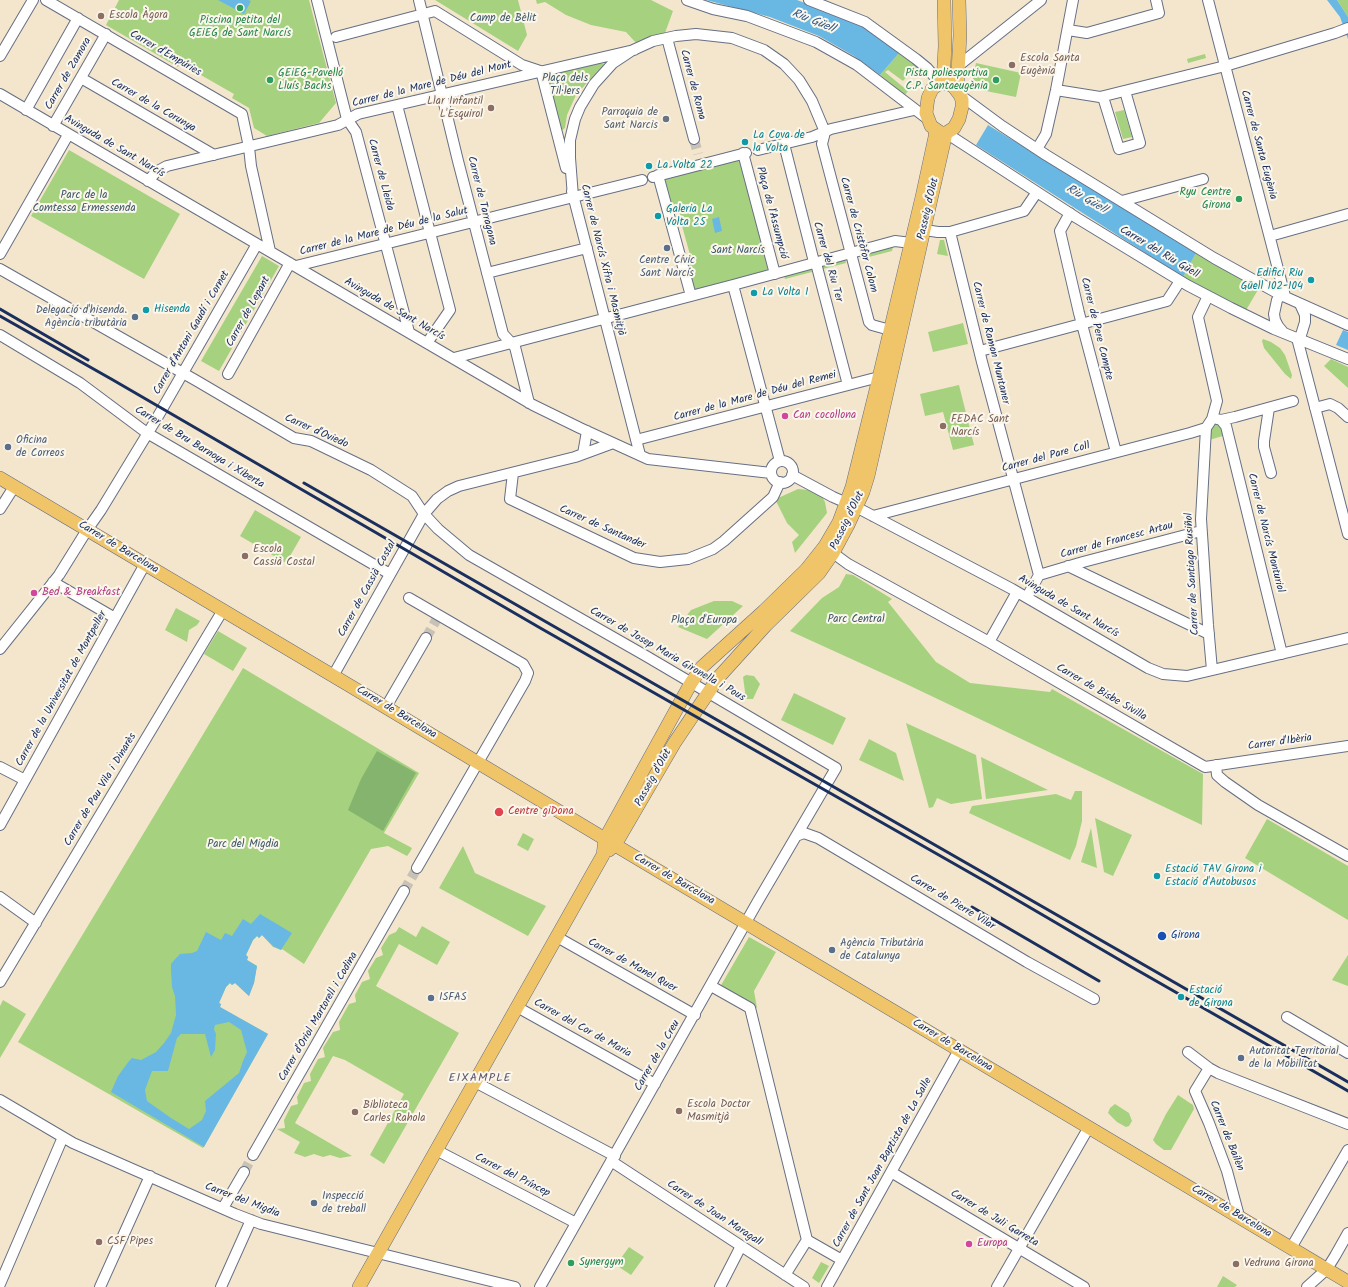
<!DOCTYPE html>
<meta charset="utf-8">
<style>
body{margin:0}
canvas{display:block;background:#f3e6cc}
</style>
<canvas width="1348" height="1287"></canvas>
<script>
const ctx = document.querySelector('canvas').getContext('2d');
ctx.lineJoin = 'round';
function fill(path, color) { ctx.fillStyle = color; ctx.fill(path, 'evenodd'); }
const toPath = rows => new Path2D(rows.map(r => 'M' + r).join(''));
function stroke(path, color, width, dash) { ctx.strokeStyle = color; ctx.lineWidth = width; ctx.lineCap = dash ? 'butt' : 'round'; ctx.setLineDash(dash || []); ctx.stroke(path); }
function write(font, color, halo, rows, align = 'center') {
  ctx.font = font + ' Kalam,sans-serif'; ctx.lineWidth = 4; ctx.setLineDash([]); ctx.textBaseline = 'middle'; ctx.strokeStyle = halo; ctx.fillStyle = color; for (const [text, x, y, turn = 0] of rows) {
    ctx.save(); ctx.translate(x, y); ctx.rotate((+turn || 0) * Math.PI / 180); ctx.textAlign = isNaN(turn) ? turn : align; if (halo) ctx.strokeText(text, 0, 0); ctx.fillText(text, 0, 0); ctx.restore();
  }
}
fill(toPath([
 [119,0,309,0,336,103,319,123,267,136,254,128,249,108,232,98,234,94,180,63,178,67,106,25],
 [435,0,518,0,527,35,518,51],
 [536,0,651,0,673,11,665,33,637,44,626,32,591,25,566,15,545,2,537,4],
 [1337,0,1348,0,1348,17],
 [900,52,918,67,912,74,910,73,903,81,888,70,885,72,908,91,905,95,880,75],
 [1205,54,1206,58,1188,63,1187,59],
 [597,62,604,64,576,95,567,115,565,128,560,132,548,81,555,72],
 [976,63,1021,73,1016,97,971,88],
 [1124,110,1132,137,1123,139,1115,112],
 [69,150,180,214,144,279,31,216],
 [740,160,768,270,694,290,688,267,692,262,679,215,674,212,665,179],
 [940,240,944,240,948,256,937,254],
 [894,244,892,251,861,259,859,253],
 [1196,253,1259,288,1245,312,1183,277],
 [262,256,279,266,219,371,201,361],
 [845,256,846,263,823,269,821,262],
 [810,265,812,272,785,279,783,273],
 [963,323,968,344,933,352,928,332],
 [1263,339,1271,342,1280,348,1285,355,1292,375,1291,379,1285,374,1264,348,1262,341],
 [1331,359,1348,367,1348,388,1324,366],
 [959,385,974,445,953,450,943,412,925,416,920,394],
 [1213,423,1217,424,1222,427,1223,436,1209,440,1209,429],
 [798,489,808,490,822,497,825,502,827,513,795,553,792,542,799,535,787,523,776,501,778,498],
 [255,510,301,537,286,563,240,536],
 [846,574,853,575,892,599,888,602,936,662,970,683,1050,692,1052,689,1203,774,1202,825,904,683,790,631,822,598,839,587],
 [714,601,732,601,743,606,707,639,678,627,691,610],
 [176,608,200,621,197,625,189,630,187,642,165,630],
 [218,631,247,648,233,671,204,654],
 [243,668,419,773,384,833,412,848,410,852,407,856,388,846,371,849,304,964,282,949,281,950,273,947,262,935,259,938,257,936,253,940,246,955,248,957,247,960,257,966,254,983,249,996,235,983,232,985,230,983,226,987,219,1003,221,1004,220,1007,268,1034,203,1148,18,1042],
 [746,675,754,676,760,684,753,699,746,699,743,677],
 [794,693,846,718,833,745,781,720],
 [906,723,976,755,982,799,951,804,937,798,933,807,929,808],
 [869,739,896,753,904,781,859,760],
 [981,757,1048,790,986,799],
 [1075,791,1082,791,1082,821,1076,846,1070,860,969,813,972,806,1056,794,1071,800],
 [1095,818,1132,835,1113,876,1104,872],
 [1267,819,1348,866,1348,920,1245,858],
 [1091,828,1097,868,1081,862],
 [523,833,534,839,528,851,517,845],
 [463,846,475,873,546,906,528,936,439,888],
 [422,926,450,942,437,965,399,944,376,986,459,1033,384,1164,370,1155,404,1094,345,1060,333,1056,295,1123,352,1156,340,1158,330,1155,323,1157,314,1154,305,1157,294,1153,300,1142,277,1129,285,1128,284,1120,291,1106,298,1104,297,1097,304,1083,311,1081,310,1074,318,1059,325,1057,323,1048,333,1032,340,1030,339,1022,349,1004,356,1002,355,995,362,982,370,979,368,971,376,958,383,955,381,948,389,935,396,932,399,927,416,937],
 [749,937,776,952,754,991,757,1008,720,987],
 [1348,955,1348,986,1332,980],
 [3,1000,26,1014,0,1058,0,1006],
 [1178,1095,1193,1105,1194,1109,1171,1150,1164,1150,1156,1144,1153,1140,1166,1114],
 [1115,1104,1129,1113,1132,1121,1129,1126,1126,1127,1117,1122,1108,1113,1110,1108],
 [629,1247,644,1257,631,1275,616,1265],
 [821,1262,829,1266,819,1283,812,1278],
 [1223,1276,1237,1285,1235,1287,1217,1287]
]), '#a6d27f');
fill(toPath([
 [377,751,416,773,383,831,348,810,361,779]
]), '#84b46e');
fill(toPath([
 [218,0,248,0,251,1,244,14],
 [706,0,797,0,849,20,863,26,900,52,880,75,854,56,819,36,770,17],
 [1327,0,1337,0,1348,17,1348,39,1340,17],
 [988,125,1196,253,1183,277,976,145],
 [719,217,722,231,715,233,712,219],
 [1343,330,1348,332,1348,350,1336,345],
 [260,914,292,933,281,950,273,946,262,935,259,938,257,936,253,940,246,955,248,957,247,960,257,966,254,983,249,996,235,983,232,985,230,983,226,987,219,1003,221,1004,220,1007,268,1034,204,1147,111,1092,118,1076,129,1061,132,1058,141,1060,156,1052,164,1043,171,1033,176,1015,175,996,172,987,171,971,171,964,176,958,180,954,192,953,197,951,206,932,221,940,225,933,232,936,243,919,251,924],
 [229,1022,241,1030,247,1052,243,1061,239,1073,205,1101,206,1111,202,1120,189,1129,171,1118,147,1101,145,1090,152,1071,168,1071,177,1038,181,1034,205,1034,211,1057,215,1050,216,1034,214,1029,215,1025]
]), '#69b8e4');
stroke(toPath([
 [694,139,698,154],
 [426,638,439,615],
 [404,891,417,868],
 [244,1172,253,1155]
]), '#c8c1b6', 10, [10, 5]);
const minor = toPath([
 [46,0,242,114,249,147,251,166,270,251],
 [317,0,347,119,356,132,409,332],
 [419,0,458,161,503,334,515,347,529,403],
 [687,0,713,9,747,16,816,42,857,65,929,120],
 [809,0,865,22,916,59,927,68,940,83],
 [1208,0,1285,296],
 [1068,30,1087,33,1159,13,1156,0],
 [336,37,435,11,522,65,540,71],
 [667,38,694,139],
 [0,56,33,0],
 [958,66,1041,0],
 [541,71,566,168],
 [81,78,214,155],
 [1056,90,1100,97,1225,66,1335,33,1348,28],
 [0,94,533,405,580,428,648,459,771,473],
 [960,95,1002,126,1046,155,1214,258,1281,295,1348,325],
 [1103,97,1119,149,1140,143,1125,91],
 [397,105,450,310,427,343],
 [26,110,78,18],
 [53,126,106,34],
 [825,132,822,144,869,322,872,325,890,330],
 [946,133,1077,218,1187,285,1231,308,1274,329,1348,359],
 [784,144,813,258,817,267,848,385],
 [1037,149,1046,134,1056,90,1073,0],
 [758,150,812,137,831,129,914,110],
 [743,153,775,274],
 [658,175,691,296],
 [653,177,746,153],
 [148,181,156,172,167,166,338,125,358,114,634,50],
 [572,191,640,455],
 [573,197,570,158,570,140,575,119,580,107,594,84,613,63,631,51,653,41,676,36,696,34,732,38,764,50,784,64,799,80,812,101,825,132],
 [1122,201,1203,179],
 [1070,213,1060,231,1079,313,1116,452],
 [925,230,938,232,950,232,1024,211,1037,192],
 [950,232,982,362,1039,575,1027,597],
 [1270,236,1348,214],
 [0,254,68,135],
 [296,266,642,180],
 [0,269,197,381,294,438,311,441,371,470,412,496,424,514,438,529,469,555,646,656,836,768,758,901,540,1287],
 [487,273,587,248],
 [733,285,780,461],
 [1281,295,1277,300,1274,314,1275,320,1278,326,1283,332],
 [0,335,80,383,147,433,390,574],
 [1297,338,1348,534],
 [1297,338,1301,335,1305,322,1305,315,1300,304],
 [980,351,1167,301,1180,281],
 [454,358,733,285,895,241,911,243],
 [228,374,290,263],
 [1269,408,1264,441,1264,447,1271,473],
 [1315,408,1330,404,1338,408,1348,417],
 [1217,419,1221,420,1235,417,1293,401],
 [1221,420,1226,426,1282,654],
 [1206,428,1201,519,1208,625,1212,670],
 [636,440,879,377],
 [583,454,587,431],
 '771 472a11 11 0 1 1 22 0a11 11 0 1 1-22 0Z',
 [513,473,510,499,634,558,660,562,688,559,713,549,724,541,773,497,780,482],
 [792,475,833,497,856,507,1012,589,1148,668,1163,674,1187,676,1348,638],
 [0,509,14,487],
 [873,516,1190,433,1206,428,1212,419,1217,401,1198,317,1208,296],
 [833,553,848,564,989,642,1205,767,1348,746],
 [1068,566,1209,634],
 [1039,575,1083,562,1201,531],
 [53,582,115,618],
 [409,598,523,664,528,673,525,681,417,868],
 [989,642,1017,592],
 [0,649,59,575,87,530,101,510,157,418,257,244],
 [333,676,424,514,437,499,448,491,459,486,575,457,613,443],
 [386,707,426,638],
 [1216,765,1217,775,1225,782,1258,805,1348,856],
 [0,767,25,780],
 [0,825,145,564],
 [796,836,804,833,818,838,1027,962,1094,999],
 [0,897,36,923],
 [557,937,695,1015],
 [0,982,223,610],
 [711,986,750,1008,807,1240],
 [517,1007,655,1084],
 [1287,1017,1348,1053],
 [1188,1052,1209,1068,1218,1073,1348,1124],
 [1209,1068,1195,1091,1209,1123,1227,1171,1239,1216],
 [475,1082,615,1156],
 [0,1100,73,1143,235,1214,261,1224,515,1287],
 [436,1150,576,1223],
 [253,1155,404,891],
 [611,1161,804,1287],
 [891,1172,1084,1287],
 [223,1208,244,1172],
 [807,1240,842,1260],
 [1291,1248,1348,1150],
 [785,1275,807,1240],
 [0,1284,63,1137],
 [100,1287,150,1176],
 [221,1287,251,1220],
 [720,1287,741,1246],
 [827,1287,959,1050],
 [997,1287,1089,1127],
 [1307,1287,1327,1269,1335,1256,1348,1233]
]);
const major = toPath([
 [940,83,949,84,954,87,960,95,962,100,962,107,959,119,954,128,946,133,941,133,931,126,926,113,928,98,932,89,940,83],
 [943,83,945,46,944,0],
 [957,90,960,35,959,0],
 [0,478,352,687,615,845,1348,1282],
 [609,850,615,845,675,742,718,678,766,625,819,573,833,553,848,525,863,492,868,476,946,133],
 [359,1287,603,855,605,839,691,683,702,667,764,611,806,570,825,546,839,522,852,487,876,390,922,197,935,137,935,130]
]);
stroke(minor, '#676f84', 12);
stroke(major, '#676f84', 14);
stroke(minor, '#fff', 10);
stroke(major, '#f0c469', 13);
stroke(toPath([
 [0,309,88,360],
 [0,316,113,380,542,629,988,883,1130,966,1348,1091],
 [304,483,1348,1082],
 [972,907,1099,981]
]), '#1b2f5e', 3);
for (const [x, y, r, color] of [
 [240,8,4,"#2e9e5b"],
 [101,16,4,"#8d6e63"],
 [1012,65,4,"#8d6e63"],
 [270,80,4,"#2e9e5b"],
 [996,80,4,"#2e9e5b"],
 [491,108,4,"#8d6e63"],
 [666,119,4,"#6b7280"],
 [745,142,4,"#0f9aa8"],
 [649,166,4,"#0f9aa8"],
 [1239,199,4,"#2e9e5b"],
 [658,216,4,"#0f9aa8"],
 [667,248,4,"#5c6f8a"],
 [1311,280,4,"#0f9aa8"],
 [754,293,4,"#0f9aa8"],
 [146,310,4,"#0f9aa8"],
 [135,317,4,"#5c6f8a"],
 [785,416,4,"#d1479c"],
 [943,426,4,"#8d6e63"],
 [8,447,4,"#5c6f8a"],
 [245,556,4,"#8d6e63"],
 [34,593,4,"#d1479c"],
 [499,812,5,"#e0444e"],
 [1157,876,4,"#0f9aa8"],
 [1162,936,5,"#1a4fb4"],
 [832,950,4,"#5c6f8a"],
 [1181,997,4,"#0f9aa8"],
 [431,998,4,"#5c6f8a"],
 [1241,1058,4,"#5c6f8a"],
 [679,1111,4,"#8d6e63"],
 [355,1112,4,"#8d6e63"],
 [314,1203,4,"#5c6f8a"],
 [99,1242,4,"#8d6e63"],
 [969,1244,4,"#d1479c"],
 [571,1263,4,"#2e9e5b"],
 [1236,1264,4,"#8d6e63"]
]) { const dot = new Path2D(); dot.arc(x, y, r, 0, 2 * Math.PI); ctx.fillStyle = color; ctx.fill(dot); stroke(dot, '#fbf7ec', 1.5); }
write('11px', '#785e54', '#fbf7ec', [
 ["Escola Àgora",109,16],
 ["Escola Santa",1020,59],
 ["Eugènia",1020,72],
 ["Llar Infantil",483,102,"right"],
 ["L'Esquirol",483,115,"right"],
 ["FEDAC Sant",951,420],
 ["Narcís",951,433],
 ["Escola",253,550],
 ["Cassià Costal",253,563],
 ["Escola Doctor",687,1105],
 ["Masmitjà",687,1118],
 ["Biblioteca",363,1106],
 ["Carles Rahola",363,1119],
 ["CSF Pipes",107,1242],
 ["Vedruna Girona",1244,1264]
], 'left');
write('11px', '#3e5866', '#fbf7ec', [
 ["Camp de Bèlit",503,19],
 ["Plaça dels",565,79],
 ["Til·lers",565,92],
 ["Parc de la",84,196],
 ["Comtessa Ermessenda",84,209],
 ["Sant Narcís",738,251],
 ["Parc Central",856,620],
 ["Plaça d'Europa",704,621],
 ["Parc del Migdia",243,845]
]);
write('11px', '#27864d', '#fbf7ec', [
 ["Piscina petita del",240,21,"center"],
 ["GEiEG de Sant Narcís",240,34,"center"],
 ["GEiEG-Pavelló",278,74],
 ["Lluís Bachs",278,87],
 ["Pista poliesportiva",988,74,"right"],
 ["C.P. Santaeugènia",988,87,"right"],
 ["Ryu Centre",1231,193,"right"],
 ["Girona",1231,206,"right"],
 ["Synergym",579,1263]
], 'left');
write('11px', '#1b2f5e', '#fbf7ec', [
 ["Carrer d'Empúries",165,54,30],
 ["Carrer de Zamora",69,74,-60],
 ["Carrer de la Mare de Déu del Mont",432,85,-14],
 ["Carrer de Roma",692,85,75],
 ["Carrer de la Corunya",153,106,30],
 ["Carrer de Santa Eugènia",1258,145,75],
 ["Avinguda de Sant Narcís",114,147,30],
 ["Carrer de Lleida",380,175,75],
 ["Carrer de Tarragona",481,201,76],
 ["Passeig d'Olot",929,209,-77],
 ["Plaça de l'Assumpció",771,213,75],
 ["Carrer de la Mare de Déu de la Salut",384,232,-14],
 ["Carrer de Cristòfor Colom",858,235,75],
 ["Carrer del Riu Güell",1159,253,31],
 ["Carrer de Narcís Xifra i Masmitjà",602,260,76],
 ["Carrer del Riu Ter",827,262,74],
 ["Avinguda de Sant Narcís",394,310,30],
 ["Carrer de Lepant",249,312,-61],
 ["Carrer de Pere Compte",1096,329,76],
 ["Carrer d'Antoni Gaudí i Cornet",192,333,-60],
 ["Carrer de Ramon Muntaner",990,343,76],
 ["Carrer de la Mare de Déu del Remei",755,397,-15],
 ["Carrer d'Oviedo",316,432,24],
 ["Carrer de Bru Barnoya i Xiberta",199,448,31],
 ["Carrer del Pare Coll",1046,458,-15],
 ["Passeig d'Olot",848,521,-64],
 ["Carrer de Santander",602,528,24],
 ["Carrer de Narcís Monturiol",1265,533,76],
 ["Carrer de Francesc Artau",1117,541,-15],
 ["Carrer de Barcelona",118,548,31],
 ["Carrer de Santiago Rusiñol",1193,574,-93],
 ["Carrer de Cassià Costal",368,589,-61],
 ["Avinguda de Sant Narcís",1068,607,30],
 ["Carrer de Josep Maria Gironella i Pous",667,655,30],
 ["Carrer de la Universitat de Montpeller",62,689,-61],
 ["Carrer de Bisbe Sivilla",1101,693,30],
 ["Carrer de Barcelona",396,713,31],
 ["Carrer d'Ibèria",1280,743,-8],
 ["Passeig d'Olot",654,778,-61],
 ["Carrer de Pau Vila i Dinarès",101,790,-59],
 ["Carrer de Barcelona",674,880,30],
 ["Carrer de Pierre Vilar",952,903,31],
 ["Carrer de Manel Quer",632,966,29],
 ["Carrer d'Oriol Martorell i Codina",319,1017,-60],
 ["Carrer del Cor de Maria",582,1029,29],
 ["Carrer de Barcelona",952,1046,31],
 ["Carrer de la Creu",658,1056,-60],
 ["Carrer de Bailèn",1226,1136,68],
 ["Carrer de Sant Joan Baptista de La Salle",883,1163,-61],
 ["Carrer del Príncep",512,1176,27],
 ["Carrer del Migdia",242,1201,21],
 ["Carrer de Barcelona",1231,1212,31],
 ["Carrer de Joan Maragall",714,1214,33],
 ["Carrer de Juli Garreta",994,1219,31]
]);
write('11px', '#5b616d', '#fbf7ec', [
 ["Parroquia de",658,113],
 ["Sant Narcis",658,126]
], 'right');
write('11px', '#0d838f', '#fbf7ec', [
 ["La Cova de",753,136],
 ["la Volta",753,149],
 ["La Volta 22",657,166],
 ["Galeria La",666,210],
 ["Volta 25",666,223],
 ["Edifici Riu",1303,274,"right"],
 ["Güell 102-104",1303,287,"right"],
 ["La Volta 1",762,293],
 ["Hisenda",154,310],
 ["Estació TAV Girona i",1165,870],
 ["Estació d'Autobusos",1165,883],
 ["Estació",1189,991],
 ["de Girona",1189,1004]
], 'left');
write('11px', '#4e5e75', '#fbf7ec', [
 ["Centre Cívic",667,261,"center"],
 ["Sant Narcís",667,274,"center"],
 ["Delegació d'hisenda.",127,311,"right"],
 ["Agència tributària",127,324,"right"],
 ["Oficina",16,441],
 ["de Correos",16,454],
 ["Agència Tributària",840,944],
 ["de Catalunya",840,957],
 ["ISFAS",439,998],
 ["Autoritat Territorial",1249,1052],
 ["de la Mobilitat",1249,1065],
 ["Inspecció",322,1197],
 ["de treball",322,1210]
], 'left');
write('11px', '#b23c85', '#fbf7ec', [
 ["Can cocollona",793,416],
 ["Bed & Breakfast",42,593],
 ["Europa",977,1244]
], 'left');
write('11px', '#be3a42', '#fbf7ec', [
 ["Centre giDona",508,812]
], 'left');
write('11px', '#164399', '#fbf7ec', [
 ["Girona",1171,936]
], 'left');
write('italic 12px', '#325886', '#fbf7ec', [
 ["Riu Güell",813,22,22],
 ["Riu Güell",1086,200,31]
]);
ctx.letterSpacing = '1px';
write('12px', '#61596c', '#fbf7ec', [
 ["EIXAMPLE",480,1079]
]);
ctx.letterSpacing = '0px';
</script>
